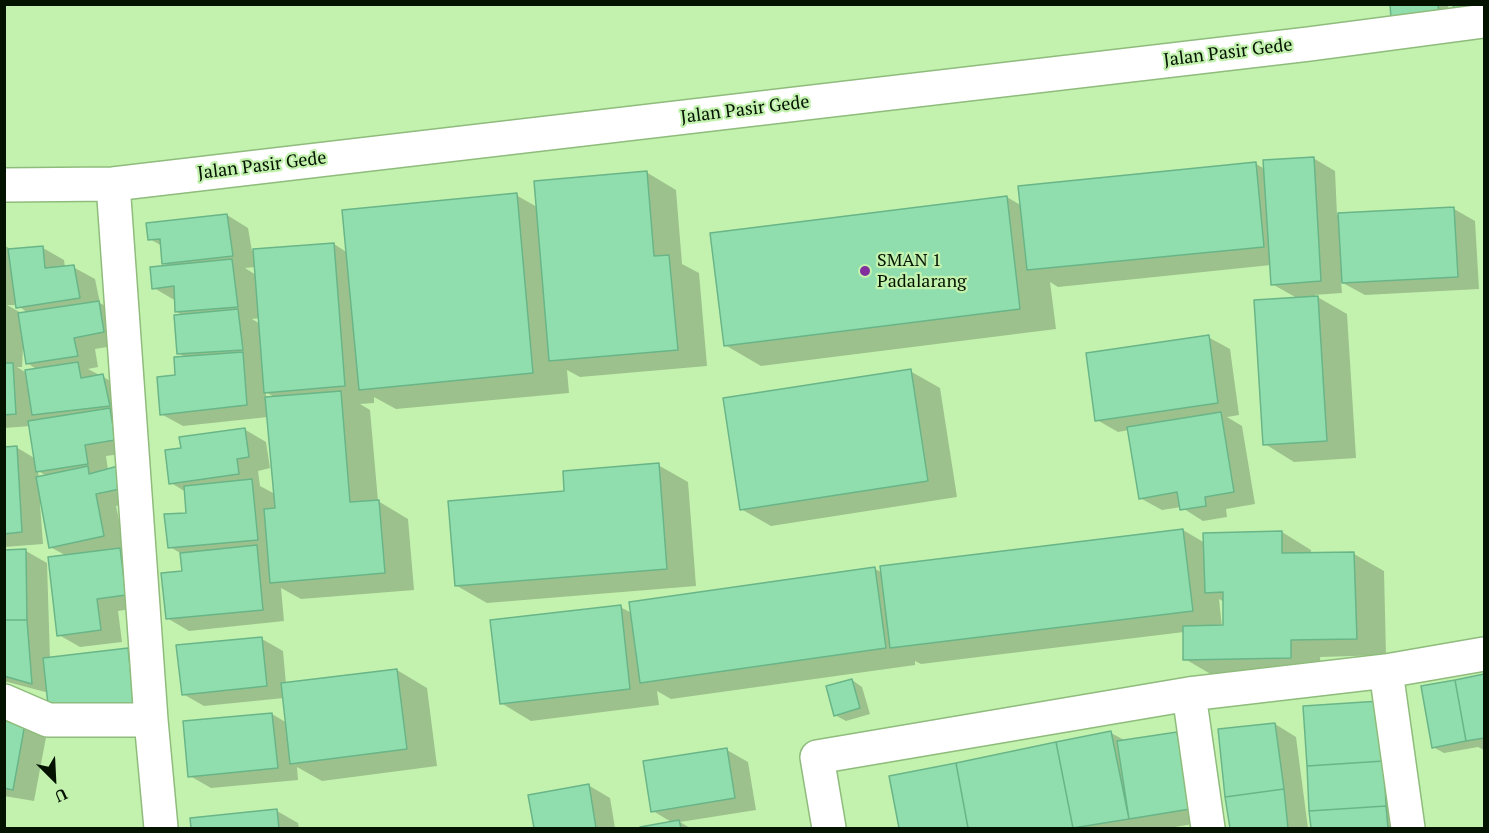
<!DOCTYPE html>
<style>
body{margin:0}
#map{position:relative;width:1489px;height:833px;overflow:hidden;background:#c3f2af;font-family:"PT Serif",serif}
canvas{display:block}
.frame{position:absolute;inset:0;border:6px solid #041300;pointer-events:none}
.north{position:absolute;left:24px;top:749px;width:60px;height:60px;-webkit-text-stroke:4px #c3f2af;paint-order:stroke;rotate:156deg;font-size:16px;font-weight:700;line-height:24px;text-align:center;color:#041300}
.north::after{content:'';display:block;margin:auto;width:21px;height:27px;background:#041300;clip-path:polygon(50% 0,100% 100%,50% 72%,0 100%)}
</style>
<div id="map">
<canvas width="1489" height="833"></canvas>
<div class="frame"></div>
<div class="north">U</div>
</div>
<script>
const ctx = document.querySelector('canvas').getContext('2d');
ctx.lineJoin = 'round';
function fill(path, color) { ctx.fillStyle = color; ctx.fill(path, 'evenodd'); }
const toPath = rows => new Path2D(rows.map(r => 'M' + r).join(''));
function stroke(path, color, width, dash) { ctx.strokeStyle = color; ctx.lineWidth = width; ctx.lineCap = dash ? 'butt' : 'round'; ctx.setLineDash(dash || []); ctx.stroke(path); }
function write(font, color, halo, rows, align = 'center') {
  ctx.font = font + ' "PT Serif",serif'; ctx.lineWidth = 4.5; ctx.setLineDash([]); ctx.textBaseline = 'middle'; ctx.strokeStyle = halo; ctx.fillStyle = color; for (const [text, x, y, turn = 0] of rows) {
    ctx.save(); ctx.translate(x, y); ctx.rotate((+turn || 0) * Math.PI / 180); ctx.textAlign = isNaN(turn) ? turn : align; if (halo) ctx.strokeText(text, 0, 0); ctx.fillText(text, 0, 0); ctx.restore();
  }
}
fill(toPath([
 [1391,4,1448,4,1449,19],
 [1313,158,1335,171,1337,215,1454,209,1475,221,1479,289,1365,295,1341,282,1342,293,1314,295,1347,314,1356,458,1294,462,1265,444,1297,298,1272,284,1271,265,1058,287,1050,282,1056,329,761,366,725,345,1007,197,1022,206,1256,164,1265,169],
 [646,172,676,190,682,264,699,273,707,366,580,377,567,370,569,393,396,409,374,397,374,403,360,404,370,410,378,501,408,519,414,590,301,599,281,588,284,621,189,631,167,618,183,573,182,554,170,547,188,514,186,492,171,483,183,449,244,429,266,442,270,468,258,471,260,486,275,494,268,417,183,426,161,414,186,358,179,353,183,316,176,311,176,301,154,288,170,267,164,263,162,246,150,239,227,215,248,228,252,251,334,244,348,253,516,195,537,207],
 [256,267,256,275,245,268],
 [260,318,260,324,252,319],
 [266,392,276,398,266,399],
 [4,245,13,251,43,248,64,260,65,267,73,267,95,279,100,303,120,315,125,344,95,349,98,367,88,369,124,388,136,452,106,456,108,470,141,501,116,506,125,547,119,549,141,562,147,607,118,611,122,642,80,647,59,635,67,556,50,547,43,504,40,504,43,544,4,547,4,448,16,447,36,459,31,426,4,428],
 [7,305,17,305,28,313,23,314],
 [23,348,24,348,27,363,38,370,25,372,17,367,22,367],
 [38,471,47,476,39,478],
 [1208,337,1230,349,1239,415,1227,417,1242,426,1255,504,1226,509,1227,517,1203,521,1181,507,1162,510,1140,498,1129,430,1118,432,1097,420],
 [910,371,940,388,957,497,771,526,741,509],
 [658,465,688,482,696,586,487,603,457,586,566,492],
 [1183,530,1205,543,1282,532,1311,550,1311,554,1354,554,1384,571,1386,655,1320,657,1321,674,1214,676,1185,659,1184,632,921,664,915,661,915,665,671,699,657,691,659,705,531,721,501,703,620,607,632,613,875,569,883,573],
 [1219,599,1224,602,1224,627,1222,627],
 [4,551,26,551,47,563,50,659,127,650,149,662,155,715,49,693,4,681],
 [262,639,283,651,286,684,397,670,427,688,437,766,322,781,297,767,298,780,211,788,190,776,272,714,287,723,284,698,204,706,183,694],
 [1484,676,1484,750,1478,747,1444,753,1433,747,1422,687],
 [852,680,862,687,870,714,846,721,835,715],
 [1379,703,1408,828,1312,828,1304,708],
 [4,716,47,732,34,801,4,796],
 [1275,724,1296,737,1308,828,1231,828,1220,731],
 [1111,733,1126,741,1177,734,1199,746,1211,821,1169,828,901,828,891,778],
 [727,750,748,762,756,810,680,822,690,828,642,828,673,823,653,811],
 [588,785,610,798,615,828,535,828,530,796],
 [277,811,298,823,299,828,192,828,191,819]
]), '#0003');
const building = toPath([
 [1390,4,1438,4,1439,13,1391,19,1390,4],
 [1453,4,1475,4,1455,12,1453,4],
 [1314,157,1321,281,1271,285,1263,160,1314,157],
 [1256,162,1264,247,1027,270,1018,186,1256,162],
 [647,171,654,256,669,255,678,350,549,361,534,181,647,171],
 [517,193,533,373,359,390,342,210,517,193],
 [1007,196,1020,309,724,346,710,233,1007,196],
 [1454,207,1458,277,1342,283,1338,213,1454,207],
 [227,214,233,256,162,264,160,239,148,240,146,223,227,214],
 [334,243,345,386,264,393,253,249,334,243],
 [43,246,45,268,74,265,80,298,16,308,8,249,43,246],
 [232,259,238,307,175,312,174,286,152,289,150,267,232,259],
 [1318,296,1327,441,1263,445,1254,300,1318,296],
 [99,301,104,332,74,338,78,356,26,364,18,313,99,301],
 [238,309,243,350,177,354,174,315,238,309],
 [1209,335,1218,403,1095,421,1086,353,1209,335],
 [243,352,247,405,160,415,157,377,175,375,174,357,243,352],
 [78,362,81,378,103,374,110,406,32,415,25,370,78,362],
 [4,363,13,363,16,414,4,415,4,363],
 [911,369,928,481,740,510,723,398,911,369],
 [341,391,350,502,379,500,385,573,270,583,264,509,275,508,265,397,341,391],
 [110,408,115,440,85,445,88,464,36,472,28,421,110,408],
 [1221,412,1234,492,1205,497,1206,506,1180,510,1177,492,1139,499,1127,427,1221,412],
 [245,428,249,457,237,459,239,474,169,484,165,450,181,448,179,437,245,428],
 [17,446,22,532,4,534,4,447,17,446],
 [659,463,667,569,455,586,448,501,564,491,563,471,659,463],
 [88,466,89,474,118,466,120,489,96,494,104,536,49,548,36,477,88,466],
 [252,479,258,540,168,548,164,514,186,513,184,486,252,479],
 [1183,529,1193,611,890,648,880,566,1183,529],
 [1282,531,1282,553,1354,552,1357,639,1291,640,1291,658,1183,660,1183,626,1223,625,1223,592,1205,593,1203,533,1282,531],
 [257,545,263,610,166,619,161,573,182,571,180,553,257,545],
 [120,548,126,595,97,599,101,630,57,636,48,557,120,548],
 [26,549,27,620,4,620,4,550,26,549],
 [875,567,886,648,640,683,629,602,875,567],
 [621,605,630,689,500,704,490,620,621,605],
 [4,620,27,620,32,684,4,676,4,620],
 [262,637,267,686,182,695,176,645,262,637],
 [128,648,134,704,49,714,43,658,128,648],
 [397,669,407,749,290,764,281,683,397,669],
 [1484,674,1484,738,1466,741,1455,680,1484,674],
 [852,679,860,708,834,716,826,686,852,679],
 [1455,680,1466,741,1432,748,1421,686,1455,680],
 [1380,701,1384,761,1307,766,1303,706,1380,701],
 [272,713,278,768,188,777,183,721,272,713],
 [4,715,26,718,13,790,4,788,4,715],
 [1275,723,1284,789,1225,797,1218,729,1275,723],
 [1111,731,1129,819,1073,828,1056,742,1111,731],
 [1177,732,1190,809,1129,819,1117,741,1177,732],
 [1056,742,1073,828,968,828,956,763,1056,742],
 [727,748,735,798,651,812,643,761,727,748],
 [1384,761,1386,806,1309,811,1307,766,1384,761],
 [956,763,968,828,899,828,889,776,956,763],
 [589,784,596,828,534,828,528,795,589,784],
 [1284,789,1288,828,1230,828,1225,797,1284,789],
 [1386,806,1388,828,1311,828,1309,811,1386,806],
 [277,809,279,828,191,828,190,818,277,809],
 [679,820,681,828,640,828,640,827,679,820]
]);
fill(building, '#90deae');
stroke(building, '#69b588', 1.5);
const minor = toPath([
 [113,184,151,720,161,828],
 [4,185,113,184,1309,44,1484,21],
 [1386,671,1408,828],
 [1189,694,1208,828],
 [4,701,48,720,151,720],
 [829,828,817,757,1189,694,1386,671,1484,654]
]);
stroke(minor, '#8fbc7c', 36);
stroke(minor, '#fff', 33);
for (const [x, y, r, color] of [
 [865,271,6,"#822e9d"]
]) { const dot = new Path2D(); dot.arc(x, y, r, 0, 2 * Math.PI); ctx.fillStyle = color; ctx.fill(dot); stroke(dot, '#c3f2af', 2); }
write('18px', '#041300', '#c3f2af', [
 ["Jalan Pasir Gede",1228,53,-7],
 ["Jalan Pasir Gede",745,110,-7],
 ["Jalan Pasir Gede",262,166,-7]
]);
write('18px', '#041300', '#c3f2af', [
 ["SMAN 1",877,261],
 ["Padalarang",877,282]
], 'left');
</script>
